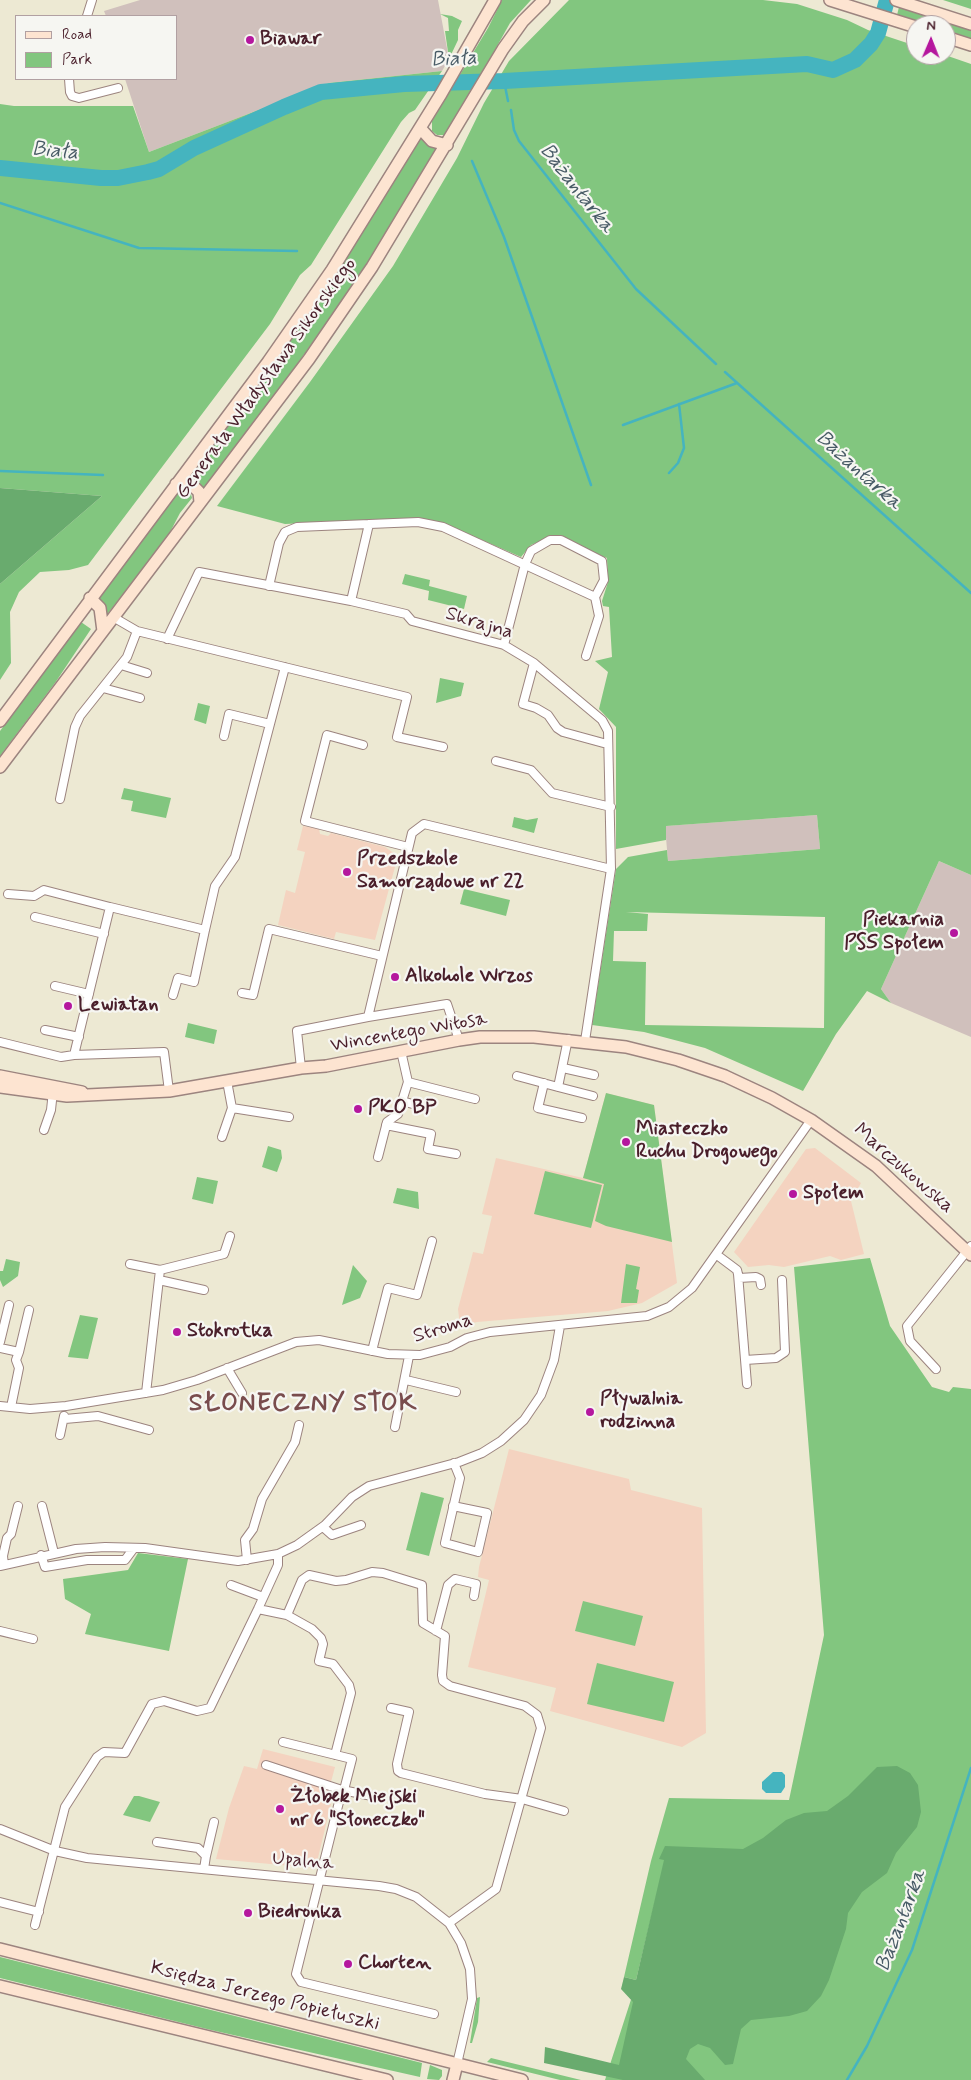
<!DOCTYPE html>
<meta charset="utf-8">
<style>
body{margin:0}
#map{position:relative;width:971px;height:2080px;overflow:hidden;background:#ede9d3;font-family:Mynerve,sans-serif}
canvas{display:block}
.legend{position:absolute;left:15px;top:15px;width:162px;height:65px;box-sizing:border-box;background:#f6f6f2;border:1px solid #b1a0a2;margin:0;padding:6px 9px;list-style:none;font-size:15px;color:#4a1f2b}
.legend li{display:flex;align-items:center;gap:10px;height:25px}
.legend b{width:25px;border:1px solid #b1a0a2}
.north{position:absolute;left:906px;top:15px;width:50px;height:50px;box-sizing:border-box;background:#f6f6f2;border:1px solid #b1a0a2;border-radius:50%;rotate:1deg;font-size:14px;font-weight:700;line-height:20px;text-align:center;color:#4a1f2b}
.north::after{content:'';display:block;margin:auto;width:18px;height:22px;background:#b5179e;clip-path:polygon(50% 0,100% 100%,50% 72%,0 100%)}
</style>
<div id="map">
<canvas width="971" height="2080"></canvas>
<ul class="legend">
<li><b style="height:6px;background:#fde4d1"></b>Road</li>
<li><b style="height:14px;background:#82c67f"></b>Park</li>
</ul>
<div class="north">N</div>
</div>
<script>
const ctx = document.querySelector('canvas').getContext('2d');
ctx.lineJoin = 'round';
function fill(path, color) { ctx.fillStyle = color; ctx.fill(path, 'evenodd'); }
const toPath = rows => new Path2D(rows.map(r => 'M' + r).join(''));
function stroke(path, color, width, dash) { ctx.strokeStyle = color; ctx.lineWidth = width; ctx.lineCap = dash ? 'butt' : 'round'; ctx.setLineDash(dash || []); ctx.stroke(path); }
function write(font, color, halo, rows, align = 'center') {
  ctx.font = font + ' Mynerve,sans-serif'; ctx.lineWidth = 4.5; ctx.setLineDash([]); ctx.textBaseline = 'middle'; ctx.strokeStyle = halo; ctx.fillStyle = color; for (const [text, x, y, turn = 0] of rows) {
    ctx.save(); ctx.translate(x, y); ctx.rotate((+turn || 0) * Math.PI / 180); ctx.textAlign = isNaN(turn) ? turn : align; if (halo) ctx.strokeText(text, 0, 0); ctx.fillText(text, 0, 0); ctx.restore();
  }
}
fill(toPath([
 [303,826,319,829,320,834,328,836,331,833,385,847,398,856,375,940,336,932,334,939,278,925,286,890,295,893,305,852,297,850],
 [606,1093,654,1105,677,1283,642,1303,608,1311,477,1322,460,1326,458,1309,473,1252,483,1254,492,1216,482,1214,496,1158,583,1178],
 [815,1148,861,1183,851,1201,864,1254,841,1260,830,1256,784,1267,769,1265,748,1267,734,1252,806,1149],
 [509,1449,629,1479,631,1490,702,1508,706,1733,682,1747,550,1711,556,1688,468,1667,489,1580,478,1577,479,1567],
 [263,1749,335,1767,328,1793,331,1804,316,1866,314,1868,216,1859,229,1808,244,1766,257,1769]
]), '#f4d3c0');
fill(toPath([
 [140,0,438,0,449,59,442,71,329,83,149,152,125,79,176,79,176,16,106,16,104,11],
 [817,815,820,849,668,861,665,826],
 [939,861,971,875,971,1037,891,1003,881,989]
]), '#d0c0bc');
fill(toPath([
 [502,0,531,0,510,23,449,132,444,135,437,135,432,131,432,121,488,28],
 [569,0,763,0,797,4,847,20,868,30,916,46,916,55,945,55,971,64,971,875,939,861,881,989,891,1003,867,991,836,1034,803,1091,705,1048,644,1032,592,1025,616,869,628,857,667,850,668,861,820,849,817,815,666,826,666,840,616,849,616,727,599,709,608,672,595,661,612,657,609,607,603,606,602,601,608,582,607,558,554,535,531,545,521,557,445,524,419,518,285,524,217,506,310,382,393,266,457,158,484,103,509,61],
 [626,912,825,917,824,1028,645,1025,646,962,613,961,614,931,647,931,648,914],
 [943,0,971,0,971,9],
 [899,7,971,30,971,39,946,31,946,25,929,25,897,15],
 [440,14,452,16,462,21,458,30,458,40,449,59,445,31,449,31,448,18],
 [442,71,415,110,409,113,401,122,311,265,300,275,270,324,88,565,69,570,40,572,19,592,10,612,11,663,0,680,0,584,102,496,0,488,0,104,14,106,133,106,149,152,329,83],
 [422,136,428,146,440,147,369,262,258,420,203,491,199,481,188,477,264,379,336,275],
 [179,489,190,490,192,498,180,513,167,538,105,617,97,598],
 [405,574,430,580,429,586,467,596,464,609,428,600,429,591,402,584],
 [81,622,91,629,55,683,0,756,0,731],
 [440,678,464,683,461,696,436,703],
 [198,703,210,706,206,724,194,720],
 [124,788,171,798,166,818,131,811,133,801,121,799],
 [514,817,527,820,538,818,534,833,512,827],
 [464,889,510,900,506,916,460,904],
 [188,1023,217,1030,214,1044,185,1037],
 [606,1093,654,1105,672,1242,606,1226,595,1221,604,1184,583,1178],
 [268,1146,281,1150,282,1158,277,1172,262,1167],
 [545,1171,602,1185,591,1228,534,1214],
 [197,1177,218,1181,213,1204,192,1199],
 [397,1188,418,1192,419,1209,393,1203],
 [870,1258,890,1326,932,1387,949,1392,953,1387,971,1389,971,2080,605,2080,637,1981,665,1860,636,1980,624,1977,651,1861,669,1798,789,1800,824,1635,794,1267],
 [6,1259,20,1262,18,1276,3,1287,0,1280,0,1271,3,1271],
 [626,1264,640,1267,636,1289,639,1290,637,1303,621,1303],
 [353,1265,367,1281,360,1298,342,1305],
 [80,1315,98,1318,88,1359,68,1357],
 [421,1492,444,1498,429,1556,406,1550],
 [138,1553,188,1559,169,1651,85,1634,91,1614,65,1599,63,1579,128,1570],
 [583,1601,643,1616,635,1646,575,1631],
 [597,1663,674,1682,664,1722,587,1704],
 [134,1796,139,1796,160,1802,150,1822,123,1815],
 [0,1957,422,2063,420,2077,211,2030,0,1978],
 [480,1997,478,2022,472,2043,470,2043,477,1998],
 [491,2058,581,2080,560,2080,487,2062],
 [430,2065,442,2070,442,2076,439,2080,427,2079]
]), '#82c67f');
fill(toPath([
 [0,488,102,496,0,584],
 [897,1766,910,1773,918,1785,921,1812,917,1827,896,1853,887,1873,862,1892,848,1913,846,1929,829,1980,821,1996,807,2011,789,2016,751,2020,741,2029,733,2064,725,2065,710,2048,698,2044,690,2049,686,2059,705,2080,623,2080,544,2063,545,2047,619,2065,633,2002,621,1989,624,1977,636,1980,664,1860,659,1859,665,1846,743,1849,763,1838,786,1820,804,1813,827,1811,848,1796,877,1767]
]), '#69ab6e');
fill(toPath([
 [773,1772,782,1772,785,1775,785,1787,781,1793,766,1793,762,1789,762,1782]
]), '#45b4bf');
stroke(toPath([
 [504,81,508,101],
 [511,110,514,130,519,141,636,289,716,364],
 [472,161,504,237,591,485],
 [0,203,139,248,297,251],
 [725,372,971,593],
 [623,425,737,383],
 [0,471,103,475],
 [669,473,678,463,684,448,679,404],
 [847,2080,867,2046,912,1950,971,1768]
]), '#45b4bf', 2.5);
stroke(toPath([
 [0,168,101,178,118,178,148,172,159,169,194,148,284,107,321,92,404,84,504,81,807,64,833,70,855,60,871,44,878,33,887,0]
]), '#45b4bf', 16);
const street = toPath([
 [87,16,92,0],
 [69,79,70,92,72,96,79,98,118,88],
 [269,586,279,543,285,532,297,527,418,522,443,527,595,597,599,616,586,656],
 [351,601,369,524],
 [113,617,137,631,407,697,397,737,443,747],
 [167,639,199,572,351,601,406,614,412,621,504,645,534,663,602,720,608,731,611,869,585,1041],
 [504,645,525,564,531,551,550,540,561,540,602,561,604,580,595,597],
 [534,663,523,704,536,708,548,715,557,728,563,732,607,744],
 [121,665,147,673],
 [103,688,140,698],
 [224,736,229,714,270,724],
 [363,745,327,735,305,821,408,847],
 [496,761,531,770,552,793,611,807],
 [60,799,75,727,80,716,127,657,137,631],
 [8,894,34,896,44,890,110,907],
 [35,917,104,934],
 [55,986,89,994],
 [242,993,253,995,269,929,382,956],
 [173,995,178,978,194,982,205,930],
 [368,1017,447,1004,459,1040],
 [45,1030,79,1037],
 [0,1042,61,1057,74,1055],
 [301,1068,297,1031,368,1017,412,833,424,824,611,869],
 [563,1068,594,1075],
 [517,1076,558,1087,568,1039],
 [408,1082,475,1099],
 [544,1083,538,1108,582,1118],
 [558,1087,593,1096],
 [169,1091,164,1052,74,1055,110,907,205,930,215,886,235,857,285,667],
 [402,1101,416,1105],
 [232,1108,289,1117],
 [386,1125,431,1134,428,1149,456,1154],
 [44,1130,51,1110,53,1091],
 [222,1137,232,1108,227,1081],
 [378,1157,387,1122,398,1114,408,1082,401,1051],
 [717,1255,737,1270,738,1274,747,1384],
 [130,1264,160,1270],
 [739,1278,756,1277,760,1279,761,1285],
 [159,1280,204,1290],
 [0,1342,9,1305],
 [0,1348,19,1352,16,1360,19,1368,11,1407],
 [372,1351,388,1288,417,1295,432,1241],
 [19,1352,29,1310],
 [745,1360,776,1358,785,1352,782,1280],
 [227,1368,242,1393],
 [936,1369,910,1341,907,1326,971,1246],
 [406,1380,456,1392],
 [146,1393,160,1270,224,1254,230,1236],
 [0,1406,30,1409,66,1406,163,1390,197,1380,296,1342,319,1340,388,1354,420,1355,450,1347,467,1338,490,1332,647,1316,669,1307,692,1288,811,1120],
 [65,1419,98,1416,149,1430],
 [395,1427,409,1356],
 [60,1435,64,1416],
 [42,1506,54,1553],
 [453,1506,487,1513,478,1552,445,1543,460,1478,454,1463],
 [323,1527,332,1535,361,1525],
 [41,1555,45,1567,87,1560,125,1560,134,1548],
 [247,1560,245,1540,253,1529,262,1499,295,1442,299,1425],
 [4,1565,3,1556,7,1538,11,1534,18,1506],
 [0,1566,76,1549,105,1547,145,1548,238,1561,278,1554,297,1545,325,1525,352,1497,369,1486,459,1462,482,1453,501,1441,524,1420,541,1395,554,1360,560,1326],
 [231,1585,263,1597],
 [258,1609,287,1615,302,1580,309,1575,336,1581,346,1580,372,1572,383,1573,422,1585,423,1623,445,1636,442,1675,443,1681,450,1686,525,1706,537,1715,541,1728,496,1889,449,1923],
 [287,1615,312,1629,321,1638,323,1644,319,1661,333,1664,349,1685,351,1693,335,1755],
 [0,1631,33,1639],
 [436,1631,448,1585,455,1579,476,1584,474,1596],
 [391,1708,409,1712,397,1764,398,1771,401,1773,485,1794,522,1799,564,1811],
 [283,1742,352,1759,344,1790],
 [266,1765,342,1790,377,1797],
 [342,1790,296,1974,301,1982,434,2014],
 [0,1829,55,1851,87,1858,379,1886,396,1889,416,1897,449,1923,461,1943,470,1969,472,1999,457,2064],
 [157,1842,198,1848,206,1856,204,1869],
 [206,1856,214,1822],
 [0,1902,39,1912],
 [35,1925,65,1807,97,1757,104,1752,125,1753,152,1704,164,1701,197,1711,210,1708,258,1609,278,1565,278,1554]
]);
const secondary = toPath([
 [830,0,916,27],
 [896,0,971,24],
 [946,37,971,45],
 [420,128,432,141,447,145],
 [176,484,191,484,199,492,200,502],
 [90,598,100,608,103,631],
 [0,721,268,362,332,270,441,94,495,0],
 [0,767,309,359,372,267,503,49,523,21,544,0],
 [0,1076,82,1092],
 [0,1087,67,1096,169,1091,301,1068,326,1066,459,1040,480,1037,534,1037,626,1047,678,1060,725,1076,772,1098,811,1120,876,1166,971,1255],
 [0,1949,522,2080],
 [0,1986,387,2080],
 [453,2080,457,2064]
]);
stroke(street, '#9c847f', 10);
stroke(secondary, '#9c847f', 14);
stroke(street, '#fff', 8);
stroke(secondary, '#fde4d1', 11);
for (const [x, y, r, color] of [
 [250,40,5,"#b5179e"],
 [347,872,5,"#b5179e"],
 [954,933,5,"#b5179e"],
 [395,977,5,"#b5179e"],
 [68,1006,5,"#b5179e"],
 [358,1109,5,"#b5179e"],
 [626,1142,5,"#b5179e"],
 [793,1194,5,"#b5179e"],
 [177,1332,5,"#b5179e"],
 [590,1412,5,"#b5179e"],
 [280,1809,5,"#b5179e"],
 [248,1913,5,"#b5179e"],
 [348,1964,5,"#b5179e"]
]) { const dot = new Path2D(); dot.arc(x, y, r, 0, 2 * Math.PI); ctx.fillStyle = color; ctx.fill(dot); stroke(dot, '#f6f6f2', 2); }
write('bold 20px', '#4a1f2b', '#f6f6f2', [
 ["Biawar",260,40],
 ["Przedszkole",357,860],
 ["Samorządowe nr 22",357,883],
 ["Piekarnia",944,921,"right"],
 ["PSS Społem",944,944,"right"],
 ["Alkohole Wrzos",405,977],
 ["Lewiatan",78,1006],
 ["PKO BP",368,1109],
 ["Miasteczko",636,1130],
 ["Ruchu Drogowego",636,1153],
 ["Społem",803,1194],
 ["Stokrotka",187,1332],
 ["Pływalnia",600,1400],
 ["rodzinna",600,1423],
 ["Żłobek Miejski",290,1798],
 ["nr 6 \"Słoneczko\"",290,1821],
 ["Biedronka",258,1913],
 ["Chorten",358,1964]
], 'left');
write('20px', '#4a1f2b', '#f6f6f2', [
 ["Generała Władysława Sikorskiego",267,379,-54],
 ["Skrajna",479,624,17],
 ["Wincentego Witosa",409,1033,-10],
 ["Marczukowska",903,1169,41],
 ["Stroma",443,1329,-17],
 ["Upalna",303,1862,5],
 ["Księdza Jerzego Popiełuszki",265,1997,14]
]);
write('italic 21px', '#485b66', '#f6f6f2', [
 ["Biała",454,60,-3],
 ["Biała",55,152,5],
 ["Bażantarka",576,189,52],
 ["Bażantarka",858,471,42],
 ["Bażantarka",902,1921,-69]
]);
ctx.letterSpacing = '1px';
write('bold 25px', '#794c4d', '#f6f6f2', [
 ["SŁONECZNY STOK",303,1405]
]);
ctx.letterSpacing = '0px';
</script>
